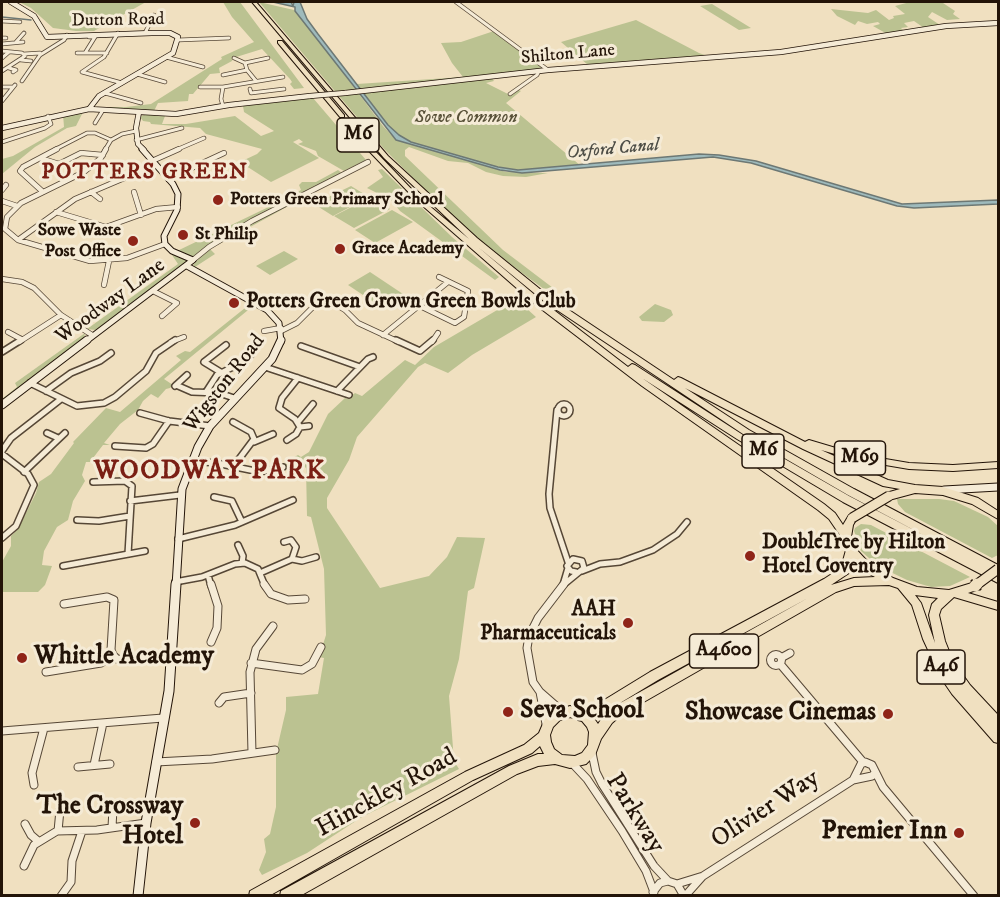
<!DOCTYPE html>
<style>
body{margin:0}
#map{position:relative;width:1000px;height:897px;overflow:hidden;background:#f0e0c0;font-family:"IM FELL DW Pica",serif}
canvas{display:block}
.frame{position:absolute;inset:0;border:3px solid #231408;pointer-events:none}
</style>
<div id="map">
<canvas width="1000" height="897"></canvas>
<div class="frame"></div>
</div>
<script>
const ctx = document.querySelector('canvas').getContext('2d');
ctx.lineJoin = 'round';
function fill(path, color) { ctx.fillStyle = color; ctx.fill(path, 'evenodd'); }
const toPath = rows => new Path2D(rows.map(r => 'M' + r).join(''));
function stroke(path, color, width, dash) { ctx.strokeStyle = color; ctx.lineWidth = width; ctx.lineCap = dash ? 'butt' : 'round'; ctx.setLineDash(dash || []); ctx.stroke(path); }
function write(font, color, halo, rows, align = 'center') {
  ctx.font = font + ' "IM FELL DW Pica",serif'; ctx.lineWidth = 6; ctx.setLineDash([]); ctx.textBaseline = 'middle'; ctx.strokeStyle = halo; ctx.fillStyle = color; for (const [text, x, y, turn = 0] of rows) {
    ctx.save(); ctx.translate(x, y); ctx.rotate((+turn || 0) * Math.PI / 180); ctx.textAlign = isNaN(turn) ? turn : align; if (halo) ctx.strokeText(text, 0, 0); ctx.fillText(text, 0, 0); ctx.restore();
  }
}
fill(toPath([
 [19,2,146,2,94,31,76,31,53,28,31,8],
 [223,2,240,2,304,88,294,89,290,84,292,82,290,79,262,49,233,58,232,61,219,68,220,73,210,74,193,94,189,94,188,101,158,103,153,113,94,107,126,107,151,104,222,59,221,57,254,42,232,17],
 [259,2,294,10,299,14,383,126,396,140,403,142,409,143,395,135,357,84,463,77,452,63,441,43,461,42,494,31,539,64,542,67,539,69,490,76,494,81,486,83,508,94,516,89,521,91,506,103,581,166,513,172,411,144,506,172,548,173,526,177,503,176,486,172,468,163,448,161,409,147,405,150,405,156,503,250,557,291,552,295,518,270,475,236,430,195,385,150],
 [910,2,943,3,955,11,953,14,960,19,947,20,932,12,928,17,940,25,924,28,914,21,904,23,908,27,901,28,905,32,889,35,873,26,880,24,878,22,867,24,858,21,855,25,837,16,831,9,868,13,876,10,889,20,894,18,893,16,905,14,895,6],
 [712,4,751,28,739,30,700,6],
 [636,20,699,53,708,56,588,65,561,42],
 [313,98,366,160,344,171,318,156,316,151,298,144,303,142,299,139,293,142,319,158,271,182,240,162,257,154,262,149,206,134,200,128,151,124,150,122,143,121,140,117,146,114,165,116,162,124,186,124,235,116,261,136,274,131,244,112,243,106],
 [83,112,76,126,67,128,35,147,2,174,2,159,13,156,64,127,63,114],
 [382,169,452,237,499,277,495,280,400,211,391,200,367,188,383,177,378,170],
 [338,170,342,173,340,175,311,188,194,257,177,251,279,202,301,190,299,185,302,182,316,182],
 [336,180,210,249,215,254,195,267,193,265,208,249,233,233],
 [351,186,369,197,333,216,314,204],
 [371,197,390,209,354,228,334,216],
 [392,210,413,222,375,243,355,230],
 [284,251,298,259,270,275,256,266],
 [170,252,188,261,96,330,87,329,178,264],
 [370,272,403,294,381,307,348,285],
 [516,299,536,317,472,355,448,373,425,363,418,367,357,437,349,460,327,498,327,508,380,588,429,576,447,557,457,537,485,538,474,588,468,591,459,659,449,696,454,761,459,769,362,817,307,853,262,875,259,870,266,852,264,839,270,834,276,807,276,753,286,710,286,697,318,694,324,658,319,657,326,635,324,569,311,517,307,516,306,468,300,462,286,467,285,462,298,455,301,457,309,452,328,414,345,398,348,399,355,393,362,396,405,360,415,365,434,347],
 [250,304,253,306,164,379,173,385,170,388,166,389,158,398,151,394,143,401,138,410,120,424,104,443,110,445,103,445,90,462,86,462,82,475,85,481,73,501,68,520,57,527,44,551,42,565,52,566,45,585,38,592,2,592,2,562,11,546,11,536,18,529,36,493,39,482,51,474,74,443,73,442,106,408,120,412,181,360,176,356,185,351,190,352],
 [655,304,671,310,673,315,664,322,642,321,639,317],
 [85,333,84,338,72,348,4,400,2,399,17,387,15,383],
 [897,499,939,499,954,501,988,517,998,526,998,555,992,558,905,512,898,504],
 [861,524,871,525,970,577,950,586,931,587,907,580,878,566,861,551,854,531,855,528]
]), '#bbc291');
const water = toPath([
 [273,2,291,2,293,6,294,2,300,2,307,19,318,34,388,125,399,135,411,142,498,167,518,170,699,154,719,155,756,161,902,204,998,200,998,204,914,208,897,206,751,163,713,157,522,173,500,170,396,140,295,11,295,7,273,2]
]);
fill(water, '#9ebabc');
stroke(water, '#6d7874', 1.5);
stroke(toPath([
 [2,17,31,20]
]), '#6d7874', 1.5);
const streetFar3 = toPath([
 [456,2,548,70],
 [2,21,20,22],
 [118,33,104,57,82,72,122,83],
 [145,33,154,15],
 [2,38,6,38],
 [178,40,229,38],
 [16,42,24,33],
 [2,44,23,42],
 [2,51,22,53,25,56,2,71],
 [77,53,107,53],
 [85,53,95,37,89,37],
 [24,54,40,53],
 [166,57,203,67],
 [2,58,9,52],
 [234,58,245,63,247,70,256,81],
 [21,60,31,61],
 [245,63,268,58],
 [9,68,16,70,13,72],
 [137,74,165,82],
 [223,75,247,70],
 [22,81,40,55,64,40,67,35],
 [2,87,13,87],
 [200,87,223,87,283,77],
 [223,87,221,99,223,106],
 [250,89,251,93,284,89],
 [105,93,141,103],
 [510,94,537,75,539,71],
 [2,101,15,85],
 [95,123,103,110],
 [136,140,182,128],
 [2,142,45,128,51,124,48,116],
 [54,150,87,133,95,133,111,140],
 [105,150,111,140,122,134,136,131],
 [176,150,204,138]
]);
const streetFar2 = toPath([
 [106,149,101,158,84,172,21,203,7,217,5,229,18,240,90,261,127,258,165,244],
 [40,158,59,164,81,153,103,155],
 [152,161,179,149],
 [168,179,224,153],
 [2,190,6,185],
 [43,192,20,171,23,167,57,149],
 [91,192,100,199],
 [134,192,141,215],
 [2,201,17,206],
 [56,212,106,227,156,209,178,207],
 [18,240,75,199,155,165],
 [193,260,209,247,252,221,368,162],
 [2,279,22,282,34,288,61,315,92,335],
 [104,285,109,261],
 [153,291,177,303,162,316],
 [418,305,455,323,464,317,468,291,439,277],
 [264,331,281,328],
 [281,331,297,323,313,307,327,299,345,310,358,323,399,342],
 [8,332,21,339],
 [383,335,448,282],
 [19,342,61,315],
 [171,342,184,337],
 [432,342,438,333]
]);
const streetFar1 = toPath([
 [396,340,420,351,433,340],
 [301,346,360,367],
 [2,352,21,340],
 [265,367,349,395],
 [222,373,204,362,226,345],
 [298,378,282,398,279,408,295,419,300,427,309,426],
 [30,383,77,406,104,403,115,397,146,371,156,353,175,340],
 [176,385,192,392,219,393,234,398],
 [175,386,187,375],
 [46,391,71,373,100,361,111,353],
 [337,391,368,359,373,357],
 [206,392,217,375,247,360,253,352],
 '558 410a6 6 0 1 1 12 0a6 6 0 1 1-12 0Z',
 [557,410,549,494,550,508,568,562],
 [140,413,169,421,210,426],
 [233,422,251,432,254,439,233,467],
 [298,422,313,404],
 [47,433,58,438],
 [287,440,296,434,300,427],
 [254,442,273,434],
 [115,446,146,448,153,444,169,421],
 [2,451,11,438,61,399],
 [2,454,28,474,34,485,16,526,2,538],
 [191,461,216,463,260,472,283,467],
 [24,472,65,433],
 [93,482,125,481,132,486,128,554],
 [214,497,232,501,242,522],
 [130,501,180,495],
 [77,520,99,521,130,516],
 [178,539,235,525,293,500],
 [284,542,291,540,296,547,292,559],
 [238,545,243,556,242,563],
 [63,566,145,551],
 [582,571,600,564,620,562,653,550,677,534,687,522],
 [260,573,292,559,302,561,316,557],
 [208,575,211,586],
 [175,582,202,577,235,564,245,563,258,569,265,586],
 [563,585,568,568],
 [562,586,584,568,582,561,573,559,567,566,571,571,576,572]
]);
const street = toPath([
 [264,584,271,594,288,600,305,599],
 [64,604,107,597,114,600,111,650,113,655],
 [211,642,217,628,218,606,211,584],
 '770.5 660a5.5 5.5 0 1 1 11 0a5.5 5.5 0 1 1-11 0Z',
 [781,658,790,653],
 [251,663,302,670,312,664,321,647],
 [781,665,863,762],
 [46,672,101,663,113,655,117,659,128,660,171,653],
 [540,692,546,724],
 [219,703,224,697,251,693],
 [564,713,540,692,533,682,527,648,529,636,538,618,564,584],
 [2,731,163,718],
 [252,753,250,672,256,649,273,626],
 [592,753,596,772,602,784,654,866,668,881],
 [156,762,212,759,275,750],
 [572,763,587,779,622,831,646,871,654,892],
 [94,765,103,723],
 [78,767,110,764],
 [853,780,861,764,865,762,872,765,883,787,974,896],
 [34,785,32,773,44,728],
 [25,824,31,835,38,841],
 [112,827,113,809],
 [58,831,60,810],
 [24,866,34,845,57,831,97,830,146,823],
 [677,884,703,876,853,780,872,776,875,773],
 [653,892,660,883,668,881,677,884,684,896],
 [61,896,71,882,72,861,82,831],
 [685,896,702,877]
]);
const secondaryFar3 = toPath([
 [11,2,34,16,47,37,152,33,170,33,178,37,173,53,99,96,89,109],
 [345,93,548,70,781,52,946,26,998,23],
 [139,112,136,128,138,144,144,150],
 [2,128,89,109,176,114,229,105,310,96]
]);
const secondaryFar2 = toPath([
 [187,266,267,310,279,323,281,342],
 [85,342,193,260,172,251,165,244,164,236,177,210,178,194,173,184,142,149]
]);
const secondaryFar1 = toPath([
 [2,405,87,340],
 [944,490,998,487],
 [176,586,182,489,198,447,210,426,272,359,281,340]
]);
const secondary = toPath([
 [138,896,146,823,169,691,176,584]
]);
const highway = toPath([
 [252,2,256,2,388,156,477,238,551,298,674,380,678,377,681,378,805,442,809,440,856,454,909,463,953,465,998,462,998,468,953,471,909,469,856,460,821,450,888,480,915,485,943,487,978,498,998,511,998,519,972,504,943,495,915,493,889,500,886,499,884,496,886,493,900,489,883,486,803,449,685,388,749,430,854,489,998,565,998,583,843,502,737,439,642,378,824,504,835,513,843,525,849,515,855,515,857,518,853,525,851,537,855,548,868,562,893,578,917,587,949,590,975,582,979,583,980,586,979,589,968,593,998,602,998,610,954,597,941,609,939,615,945,641,953,661,970,685,998,715,998,728,997,728,998,730,998,743,994,742,952,694,941,678,923,639,912,605,898,588,889,585,854,586,836,592,621,715,612,723,601,739,595,755,586,764,570,768,555,764,538,766,517,774,300,896,280,896,281,891,509,766,538,754,544,754,540,746,532,753,473,780,269,896,249,896,250,891,465,772,524,745,539,733,545,719,554,711,570,706,584,710,601,702,650,672,824,579,841,568,846,550,842,538,829,519,818,510,642,386,536,305,416,200,369,151,369,149,373,149,420,198,469,239,384,158,252,2],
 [478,247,545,302,743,434,848,495,929,538,849,496,743,435,635,365,632,364,628,367,542,301,478,247],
 [853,559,860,568,875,577,854,578,831,585,849,573,853,559],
 [915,595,938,598,932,604,929,615,935,643,921,603,915,595],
 [808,598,615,706,658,680,808,598],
 [613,708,604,715,598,724,593,717,613,708],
 [568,717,577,718,578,720,582,721,587,727,589,732,588,745,582,753,575,756,562,755,554,749,551,742,550,735,553,727,560,720,568,717],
 [278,41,282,41,344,115,344,117,340,117,278,43,278,41]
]);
stroke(streetFar3, '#564736', 4.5);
stroke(streetFar2, '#564736', 6);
stroke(streetFar1, '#564736', 8);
stroke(street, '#564736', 9);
stroke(secondaryFar3, '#231408', 6);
stroke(secondaryFar2, '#231408', 7);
stroke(secondaryFar1, '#231408', 9);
stroke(secondary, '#231408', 11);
stroke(highway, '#231408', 2);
stroke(streetFar3, '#f5ebd6', 3);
stroke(streetFar2, '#f5ebd6', 4.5);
stroke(streetFar1, '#f5ebd6', 5);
stroke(street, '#f5ebd6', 7);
stroke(secondaryFar3, '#f5ebd6', 4.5);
stroke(secondaryFar2, '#f5ebd6', 5);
stroke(secondaryFar1, '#f5ebd6', 7);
stroke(secondary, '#f5ebd6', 9);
fill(highway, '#f0e0c0');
const secondaryBridge = toPath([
 [310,96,345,93]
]);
const highwayBridgeFar1 = toPath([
 [852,518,889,496],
 [975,586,998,569]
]);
const highwayBridge = toPath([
 [975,586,977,584]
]);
stroke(secondaryBridge, '#231408', 6, []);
stroke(highwayBridgeFar1, '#231408', 11, []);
stroke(highwayBridge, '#231408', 14, []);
stroke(secondaryBridge, '#f5ebd6', 4.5);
stroke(highwayBridgeFar1, '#f0e0c0', 9);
stroke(highwayBridge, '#f0e0c0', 11);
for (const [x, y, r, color] of [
 [218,200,6,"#8f2418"],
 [183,235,6,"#8f2418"],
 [133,241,6,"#8f2418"],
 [340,249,6,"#8f2418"],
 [234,303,6,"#8f2418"],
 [750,556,6,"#8f2418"],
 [628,623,6,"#8f2418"],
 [22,658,6,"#8f2418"],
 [508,712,6,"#8f2418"],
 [888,714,6,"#8f2418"],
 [195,823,6,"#8f2418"],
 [959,833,6,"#8f2418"]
]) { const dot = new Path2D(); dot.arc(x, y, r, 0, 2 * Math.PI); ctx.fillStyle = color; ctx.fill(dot); stroke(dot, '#f5ebd6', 2); }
write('18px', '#231408', '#f5ebd6', [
 ["Dutton Road",118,21,-1],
 ["Shilton Lane",568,55,-5]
]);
write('italic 18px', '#585138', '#f5ebd6', [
 ["Sowe Common",466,118]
]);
write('italic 18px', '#4e4e47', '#f5ebd6', [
 ["Oxford Canal",613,150,-5]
]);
write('bold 18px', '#231408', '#f5ebd6', [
 ["Potters Green Primary School",230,200],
 ["Sowe Waste",121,231,"right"],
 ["Post Office",121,252,"right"],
 ["St Philip",195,235],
 ["Grace Academy",352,249]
], 'left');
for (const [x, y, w] of [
 [358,135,42],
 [763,451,42],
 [860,458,51],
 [724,651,69],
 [941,667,48]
]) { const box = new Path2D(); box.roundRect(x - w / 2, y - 17, w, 34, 4.5); ctx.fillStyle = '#f5ebd6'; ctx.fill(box); stroke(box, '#231408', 1.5); }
write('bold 20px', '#231408', null, [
 ["M6",358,135],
 ["M6",763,451],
 ["M69",860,458],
 ["A4600",724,651],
 ["A46",941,667]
]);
write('21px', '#231408', '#f5ebd6', [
 ["Woodway Lane",111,302,-36],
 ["Wigston Road",225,384,-52]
]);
write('bold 21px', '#231408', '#f5ebd6', [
 ["Potters Green Crown Green Bowls Club",246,303],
 ["DoubleTree by Hilton",762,544],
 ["Hotel Coventry",762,568],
 ["AAH",616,611,"right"],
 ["Pharmaceuticals",616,635,"right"]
], 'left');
ctx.letterSpacing = '1.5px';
write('bold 22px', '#7a1f14', '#f5ebd6', [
 ["POTTERS GREEN",145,173]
]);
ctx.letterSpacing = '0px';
write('bold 26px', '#231408', '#f5ebd6', [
 ["Whittle Academy",34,658,"left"],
 ["Seva School",520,712,"left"],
 ["Showcase Cinemas",876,714],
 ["The Crossway",183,808],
 ["Hotel",183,838],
 ["Premier Inn",947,833]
], 'right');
write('26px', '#231408', '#f5ebd6', [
 ["Hinckley Road",387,794,-29],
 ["Olivier Way",766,810,-33],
 ["Parkway",634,814,58]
]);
ctx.letterSpacing = '1.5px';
write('bold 27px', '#7a1f14', '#f5ebd6', [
 ["WOODWAY PARK",210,472]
]);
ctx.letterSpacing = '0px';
</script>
